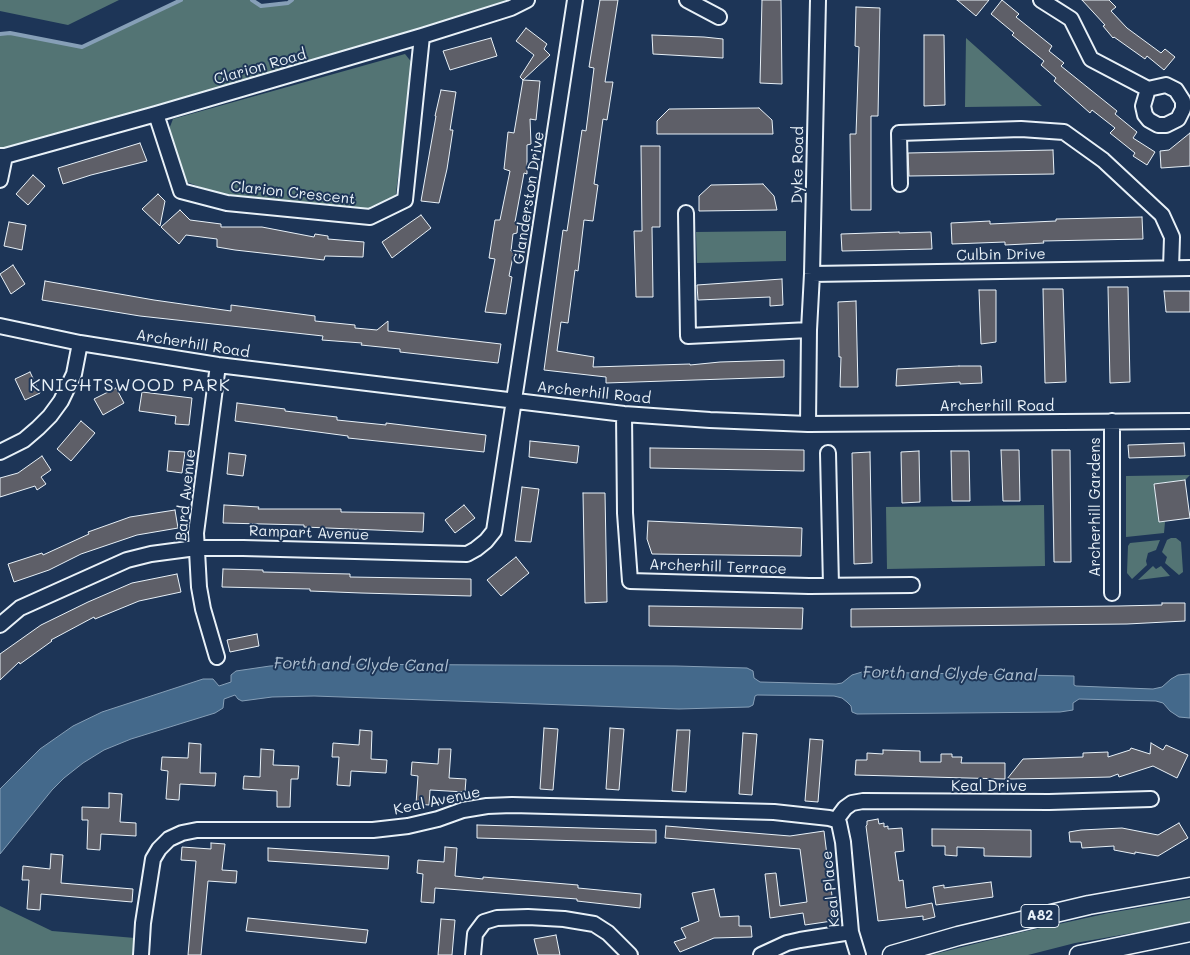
<!DOCTYPE html>
<style>
body{margin:0}
canvas{display:block;background:#1d3557}
</style>
<canvas width="1190" height="955"></canvas>
<script>
const ctx = document.querySelector('canvas').getContext('2d');
ctx.lineJoin = 'round';
function fill(path, color) { ctx.fillStyle = color; ctx.fill(path, 'evenodd'); }
const toPath = rows => new Path2D(rows.map(r => 'M' + r).join(''));
function stroke(path, color, width, dash) { ctx.strokeStyle = color; ctx.lineWidth = width; ctx.lineCap = dash ? 'butt' : 'round'; ctx.setLineDash(dash || []); ctx.stroke(path); }
function write(font, color, halo, rows, align = 'center') {
  ctx.font = font + ' Mali,sans-serif'; ctx.lineWidth = 4; ctx.setLineDash([]); ctx.textBaseline = 'middle'; ctx.strokeStyle = halo; ctx.fillStyle = color; for (const [text, x, y, turn = 0] of rows) {
    ctx.save(); ctx.translate(x, y); ctx.rotate((+turn || 0) * Math.PI / 180); ctx.textAlign = isNaN(turn) ? turn : align; if (halo) ctx.strokeText(text, 0, 0); ctx.fillText(text, 0, 0); ctx.restore();
  }
}
fill(toPath([
 [0,0,119,0,68,25,0,11],
 [181,0,252,0,261,6,288,3,292,0,527,0,0,156,0,34,10,33,82,47],
 [966,38,1042,106,965,107],
 [405,54,413,64,395,200,372,213,216,193,187,182,168,132,173,119],
 [786,231,786,261,697,263,696,232],
 [1190,475,1185,480,1154,484,1159,522,1165,522,1164,533,1126,537,1126,476],
 [1044,505,1045,566,887,569,886,507],
 [1171,538,1176,538,1181,542,1183,572,1179,575,1165,563,1167,557,1162,552,1167,540],
 [1160,540,1156,550,1148,553,1146,561,1147,565,1132,579,1127,573,1128,546,1130,543],
 [1153,566,1156,569,1161,566,1170,576,1138,580],
 [1190,899,1190,923,1075,943,1028,955,931,955,1018,933,1109,913],
 [0,906,52,931,135,938,133,955,0,955]
]), '#537474');
const water = toPath([
 [310,664,676,666,747,668,753,671,754,678,760,682,836,684,842,683,852,675,862,672,1074,676,1074,685,1076,686,1153,689,1162,687,1171,679,1178,675,1188,674,1190,674,1190,718,1179,717,1170,711,1163,703,1156,701,1079,699,1073,703,1073,710,1060,712,857,714,852,712,851,706,847,702,842,698,834,696,757,695,755,696,753,705,749,707,679,709,314,696,272,697,242,701,238,699,235,695,224,699,223,708,215,713,131,739,104,750,83,763,64,778,52,790,0,854,0,789,40,749,73,726,102,712,203,679,213,679,219,686,231,682,231,675,236,671,270,666,310,664]
]);
fill(water, '#44698b');
stroke(water, '#869fb7', 1);
stroke(toPath([
 [252,0,261,6,288,3,292,0],
 [0,34,10,33,82,47,181,0]
]), '#869fb7', 4);
const building = toPath([
 [600,0,618,0,605,82,613,82,607,120,603,119,594,184,598,185,593,221,584,220,578,271,575,270,568,323,561,322,557,351,594,357,593,367,690,364,690,365,720,362,784,360,784,377,606,383,606,377,544,370,563,230,567,231,582,130,586,131,594,68,589,67,600,0],
 [762,0,781,0,782,84,760,83,762,0],
 [957,0,989,0,976,16,957,0],
 [1002,0,1019,14,1016,17,1052,46,1049,51,1064,63,1061,66,1117,111,1115,114,1137,132,1133,138,1155,152,1147,165,1133,156,1135,153,1110,133,1115,128,1092,110,1090,113,1054,81,1056,78,1041,65,1044,61,1012,35,1014,33,991,14,1002,0],
 [1082,0,1109,0,1116,7,1111,11,1127,28,1161,53,1165,49,1175,57,1164,70,1147,56,1145,59,1114,37,1113,38,1103,26,1105,25,1082,0],
 [856,7,880,8,878,116,871,116,871,210,851,210,850,134,856,134,859,47,855,46,856,7],
 [526,28,547,44,544,49,550,55,523,80,520,77,534,55,516,41,526,28],
 [652,35,704,37,723,39,723,58,653,54,652,35],
 [924,35,944,35,945,105,924,106,924,35],
 [491,38,497,56,450,70,443,51,491,38],
 [523,80,540,81,536,120,530,119,531,144,527,145,527,174,524,173,515,222,518,222,517,233,513,234,511,251,514,252,509,276,512,277,506,314,485,312,495,259,489,258,495,220,500,220,510,171,504,169,508,132,514,133,523,80],
 [441,90,456,92,450,130,453,130,447,169,439,203,421,201,436,116,435,116,441,90],
 [759,108,772,120,773,134,657,134,657,121,669,109,759,108],
 [1190,133,1190,166,1161,168,1160,151,1169,150,1190,133],
 [140,143,147,161,91,175,63,184,58,168,140,143],
 [641,146,660,146,660,227,652,227,653,297,636,297,634,231,642,231,641,146],
 [1053,150,1054,174,909,176,908,153,1053,150],
 [33,175,45,186,28,205,16,194,33,175],
 [763,184,774,196,777,210,699,211,699,196,711,185,763,184],
 [158,194,165,201,160,226,142,209,158,194],
 [180,210,190,220,221,224,221,227,262,227,314,237,315,234,328,236,328,239,364,242,363,257,325,256,324,260,235,250,217,247,217,239,186,235,179,244,161,227,180,210],
 [421,215,431,228,392,258,382,242,421,215],
 [1142,217,1143,239,1043,241,1044,243,1005,245,1005,242,952,244,951,223,990,221,990,224,1056,221,1056,219,1142,217],
 [9,222,26,225,22,250,4,246,9,222],
 [899,232,899,233,931,232,932,249,842,251,841,234,899,232],
 [13,265,25,284,11,294,0,274,13,265],
 [782,279,783,305,770,306,770,297,698,300,697,285,782,279],
 [45,281,154,300,231,311,231,305,315,316,315,321,355,325,355,328,377,330,388,321,388,331,501,344,498,363,400,352,400,349,361,345,362,343,322,340,323,336,140,316,42,300,45,281],
 [1108,287,1128,287,1130,382,1110,383,1108,287],
 [1043,289,1063,289,1066,382,1045,383,1043,289],
 [979,290,996,290,996,342,981,344,979,290],
 [1164,291,1190,291,1190,312,1166,312,1164,291],
 [856,301,858,387,840,387,841,357,839,357,838,302,856,301],
 [959,366,981,366,982,383,960,384,960,382,896,386,897,369,959,366],
 [30,372,40,393,25,400,15,379,30,372],
 [116,388,124,403,103,415,94,399,116,388],
 [142,392,192,398,189,425,175,424,176,416,139,411,142,392],
 [237,403,285,409,285,411,337,417,337,420,386,425,386,423,486,435,484,452,348,438,348,436,235,421,237,403],
 [81,421,95,433,71,461,57,449,81,421],
 [530,441,579,446,577,463,529,457,530,441],
 [1184,443,1185,456,1129,458,1128,445,1184,443],
 [650,448,804,450,804,471,650,468,650,448],
 [1001,450,1019,450,1020,501,1003,501,1001,450],
 [1052,450,1070,450,1071,562,1054,562,1052,450],
 [169,451,185,452,182,473,167,471,169,451],
 [919,451,920,502,902,503,901,452,919,451],
 [951,451,969,451,970,501,952,501,951,451],
 [870,452,872,563,854,564,852,453,870,452],
 [229,453,246,455,243,476,227,474,229,453],
 [42,456,51,470,41,477,46,484,37,490,35,486,0,497,0,478,18,473,42,456],
 [1185,480,1190,518,1159,522,1154,484,1185,480],
 [522,487,539,489,531,542,515,541,522,487],
 [583,493,605,493,607,602,585,603,583,493],
 [224,505,259,507,258,509,341,509,341,512,424,513,423,532,304,527,304,525,223,523,224,505],
 [464,505,475,518,455,533,445,520,464,505],
 [175,510,178,528,137,535,81,554,49,570,14,582,8,564,42,553,43,555,89,534,88,532,130,517,175,510],
 [648,521,802,528,801,556,652,554,647,539,648,521],
 [516,557,529,573,501,596,487,580,516,557],
 [223,569,263,570,263,572,350,574,350,577,471,579,471,596,361,593,310,591,310,589,222,587,223,569],
 [177,574,181,592,139,601,95,619,94,617,51,640,52,641,20,664,19,662,0,680,0,654,41,625,88,602,132,583,177,574],
 [1162,603,1185,603,1185,621,1127,624,851,627,851,609,1119,606,1162,605,1162,603],
 [649,606,803,608,802,629,649,626,649,606],
 [257,634,259,646,230,652,227,640,257,634],
 [544,728,558,729,553,790,540,789,544,728],
 [610,728,624,729,619,790,606,789,610,728],
 [360,730,372,731,371,759,387,760,386,773,351,771,350,786,337,785,339,757,332,757,333,743,359,745,360,730],
 [677,730,690,730,686,792,672,791,677,730],
 [743,733,757,734,752,795,739,794,743,733],
 [810,739,823,740,818,802,805,801,810,739],
 [189,743,201,744,200,773,216,773,215,786,180,784,179,800,166,799,168,771,161,770,162,757,188,758,189,743],
 [1151,743,1163,750,1166,745,1188,755,1177,778,1153,766,1119,777,1118,774,1110,777,1071,778,1007,779,1023,759,1083,757,1083,753,1108,752,1108,757,1130,750,1131,748,1150,754,1151,743],
 [261,749,274,750,273,765,299,766,298,779,291,779,290,807,277,807,277,791,243,789,244,776,260,777,261,749],
 [439,749,451,749,449,778,466,779,465,792,430,790,429,805,416,804,418,776,411,775,412,762,438,764,439,749],
 [883,750,920,751,920,762,941,762,941,754,952,754,952,757,962,757,961,763,1005,763,1005,779,855,775,856,760,867,760,867,753,883,754,883,750],
 [109,793,122,794,120,822,136,823,136,836,101,834,100,850,87,849,88,820,82,820,82,807,109,808,109,793],
 [878,819,879,824,884,823,884,827,888,826,888,829,902,828,904,851,895,852,899,881,903,880,906,908,932,903,935,917,923,920,923,916,878,921,866,826,867,825,867,821,878,819],
 [1179,823,1188,838,1158,856,1135,852,1135,854,1114,850,1114,846,1082,848,1081,842,1070,842,1069,832,1081,830,1122,828,1158,835,1179,823],
 [477,825,656,830,656,843,477,838,477,825],
 [666,826,790,836,824,831,832,896,829,897,832,921,805,925,803,913,770,918,765,874,776,873,780,906,807,902,800,849,665,838,666,826],
 [932,829,1031,830,1031,857,984,856,984,848,957,847,957,856,945,855,945,846,932,846,932,829],
 [211,843,225,844,222,870,237,871,236,883,208,881,201,955,188,955,196,861,181,860,182,847,211,849,211,843],
 [445,847,457,848,455,876,483,879,483,877,578,885,578,888,641,894,640,908,577,901,577,899,435,888,434,903,421,902,423,874,417,873,418,860,444,862,445,847],
 [268,848,389,856,388,869,268,861,268,848],
 [51,854,63,855,61,883,133,889,132,902,41,894,40,910,27,909,29,880,22,880,23,866,50,869,51,854],
 [991,882,993,897,936,905,933,887,944,885,944,888,991,882],
 [714,889,720,917,739,916,739,926,751,926,752,937,714,938,680,952,674,942,686,938,681,928,699,921,692,893,714,889],
 [248,918,368,930,366,943,246,931,248,918],
 [441,919,455,920,452,955,438,955,441,919],
 [556,935,560,955,538,955,534,939,556,935]
]);
fill(building, '#5e5f68');
stroke(building, '#e8f1f8', 1);
const minor = toPath([
 [687,0,719,17],
 [1041,0,1071,19,1091,59,1148,89,1166,85,1176,90,1183,101,1183,109,1178,119,1166,125,1158,125,1149,120,1145,115,1143,106,1148,89],
 [156,114,181,191,227,203,370,217,405,200,422,36],
 [0,156,5,156,156,114,422,36,511,8,527,0],
 [0,180,5,156],
 [900,184,899,133,1021,129,1064,132,1103,160,1162,215,1172,237,1171,268],
 [686,213,688,336,809,330],
 [812,274,1190,268],
 [0,326,80,343,218,365,624,414,710,420,808,424,1190,421],
 [624,414,625,513,630,581,809,586,912,585],
 [808,424,809,330,812,274,818,0],
 [0,452,24,440,38,428,50,416,61,401,74,374,80,343],
 [828,453,831,586],
 [1112,593,1112,421],
 [0,625,20,608,127,560,151,554,196,548,243,548,467,554,476,549,486,541,494,531,575,0],
 [217,657,203,609,199,587,196,533,218,365],
 [836,820,845,808,852,803,863,801,1049,802,1151,799],
 [836,820,839,823,843,842,851,932,858,955],
 [141,955,143,923,153,859,159,849,169,839,182,833,197,830,373,830,408,826,438,819,463,810,487,806,512,805,774,812,829,818,836,820],
 [473,955,475,934,484,922,497,918,528,917,564,919,594,924,608,933,630,955],
 [761,955,787,943,800,940,851,932]
]);
const major = toPath([
 [892,955,958,936,1089,905,1190,887],
 [1079,955,1190,932]
]);
stroke(minor, '#e8f1f8', 18);
stroke(major, '#e8f1f8', 21);
stroke(minor, '#1d3557', 14);
stroke(major, '#1d3557', 18);
for (const [x, y, w] of [
 [1040,916,38]
]) { const box = new Path2D(); box.roundRect(x - w / 2, y - 11.5, w, 23, 4); ctx.fillStyle = '#1d3557'; ctx.fill(box); stroke(box, '#e8f1f8', 1); }
write('bold 14px', '#e8f1f8', null, [
 ["A82",1040,916]
]);
write('15px', '#e8f1f8', '#1d3557', [
 ["Clarion Road",260,67,-16],
 ["Dyke Road",798,165,-89],
 ["Clarion Crescent",293,193,6],
 ["Glanderston Drive",529,198,-81],
 ["Culbin Drive",1001,255,-1],
 ["Archerhill Road",193,344,9],
 ["Archerhill Road",594,393,6],
 ["Archerhill Road",997,406],
 ["Bard Avenue",186,495,-84],
 ["Archerhill Gardens",1095,507,-90],
 ["Rampart Avenue",309,533,2],
 ["Archerhill Terrace",718,567,2],
 ["Keal Drive",989,786],
 ["Keal Avenue",437,801,-12],
 ["Keal Place",831,889,-96]
]);
write('italic 16px', '#afc1d2', '#1d3557', [
 ["Forth and Clyde Canal",361,665,1],
 ["Forth and Clyde Canal",950,674,1]
]);
ctx.letterSpacing = '1px';
write('18px', '#e8f1f8', '#1d3557', [
 ["KNIGHTSWOOD PARK",130,385]
]);
ctx.letterSpacing = '0px';
</script>
